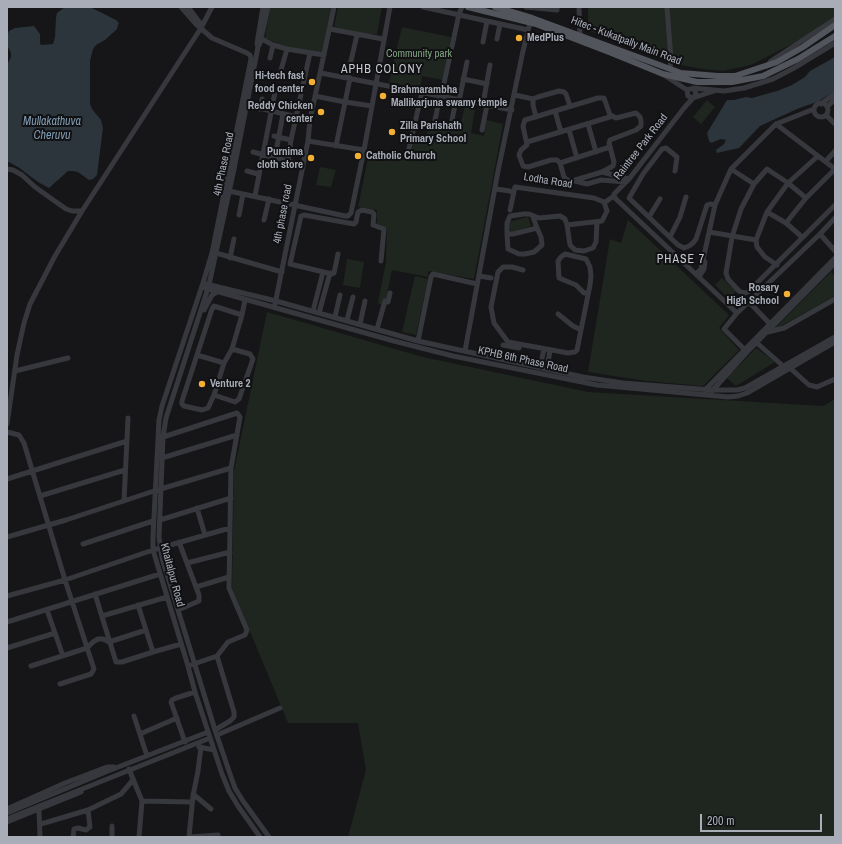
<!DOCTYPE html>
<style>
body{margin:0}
#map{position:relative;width:842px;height:844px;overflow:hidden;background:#161618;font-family:"Archivo Narrow",sans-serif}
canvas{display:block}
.frame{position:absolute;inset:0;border:8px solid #a8adb8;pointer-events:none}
.scale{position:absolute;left:700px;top:814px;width:122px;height:18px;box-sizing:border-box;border:2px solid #a8adb8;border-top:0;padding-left:5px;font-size:12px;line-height:14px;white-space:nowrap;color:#a8adb8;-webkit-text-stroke:3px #111113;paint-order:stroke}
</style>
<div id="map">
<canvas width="842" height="844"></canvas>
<div class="frame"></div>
<div class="scale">200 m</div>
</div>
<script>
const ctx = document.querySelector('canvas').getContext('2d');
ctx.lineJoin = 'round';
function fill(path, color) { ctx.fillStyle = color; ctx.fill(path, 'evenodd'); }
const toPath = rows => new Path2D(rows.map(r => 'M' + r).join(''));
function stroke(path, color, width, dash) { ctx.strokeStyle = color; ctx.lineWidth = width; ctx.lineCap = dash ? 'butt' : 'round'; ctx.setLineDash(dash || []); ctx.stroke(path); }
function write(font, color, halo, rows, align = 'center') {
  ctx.font = font + ' "Archivo Narrow",sans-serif'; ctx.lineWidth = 4; ctx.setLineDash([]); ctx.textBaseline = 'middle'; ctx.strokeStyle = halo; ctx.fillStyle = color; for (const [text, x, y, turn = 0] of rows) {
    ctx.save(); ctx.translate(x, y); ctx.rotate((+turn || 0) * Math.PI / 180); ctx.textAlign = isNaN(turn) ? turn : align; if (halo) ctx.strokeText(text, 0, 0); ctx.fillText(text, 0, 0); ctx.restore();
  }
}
fill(toPath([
 [270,7,333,7,323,53,284,46,265,38],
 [338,7,382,7,377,34,366,34,334,28],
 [588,7,835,7,835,19,800,40,751,65,723,71,702,69,675,64,588,30],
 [402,27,451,37,443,80,422,76,420,89,389,82],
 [707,100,715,107,701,124,693,117],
 [465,106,475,109,471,133,484,136,486,120,503,124,474,279,428,271,428,277,392,270,386,300,382,305,378,303,386,262,387,228,377,224,377,210,358,207,369,153,409,159,413,140,425,142,430,123,459,130],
 [320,167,336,170,331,187,316,185],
 [528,217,531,226,511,232,508,222],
 [628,220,729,315,719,328,739,350,703,386,646,381,588,372,610,239,621,243],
 [347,259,364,262,360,288,343,285],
 [831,272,835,276,835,296,781,326,775,328],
 [415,276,428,279,416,335,402,332],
 [722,278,736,291,729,299,715,285],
 [267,312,423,357,588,392,823,406,835,399,835,837,348,837,366,770,358,723,288,723,232,588,234,471],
 [756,348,775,362,736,386,727,378]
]), '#1e261f');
fill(toPath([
 [65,7,90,7,116,20,119,23,118,25,117,29,105,40,96,45,93,49,90,61,90,104,92,109,101,120,103,128,97,175,93,179,89,180,78,172,73,171,68,171,49,188,38,182,18,167,7,161,7,65,11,57,11,53,7,45,7,36,9,31,15,28,34,26,40,34,40,43,41,45,53,44,55,37,56,18,57,13],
 [835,57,835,90,831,93,819,101,797,109,760,126,739,148,717,153,716,150,724,144,726,140,721,139,711,143,709,141,707,133,727,100,734,100,746,97,752,98,777,91,792,85,805,77,810,71]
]), '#2c353c');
stroke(toPath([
 [181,7,196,24,212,38,247,53,250,55,251,59,212,253,203,283,162,406,159,420,153,537,153,550,188,666,195,692,222,774,229,791,238,806,260,837],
 [188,7,200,23,201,28],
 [268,7,260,43,258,47,234,169,209,285,166,418,163,437,159,537,162,558,215,730,230,774,235,788,243,801,269,837],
 [423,7,528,30],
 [526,7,557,10,557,7],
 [579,7,580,35],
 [667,7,671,60,670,68],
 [330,29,383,39],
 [258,37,273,45,287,49,324,55],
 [497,39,500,24],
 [483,42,487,21],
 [258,47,257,44,263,7],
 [270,58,273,45],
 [767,66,771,61,835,19],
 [281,70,287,49],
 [321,73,512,110],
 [664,75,687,90],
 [347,78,357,35],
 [463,79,487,84],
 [693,88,724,91,744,88,773,79,794,68,835,43],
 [515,95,533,99],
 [315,96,345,102,372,106],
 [441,97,459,14,462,7],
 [598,98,604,98,610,115,616,118,636,113,640,117,641,121,641,126,636,130,610,140,609,143,614,162,613,166,602,172,572,181,567,180,564,177,560,163,557,160,551,160,528,167,523,166,519,155,521,150,527,145,523,126,525,120,598,98],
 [459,101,467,62],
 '814 110a7 7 0 1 1 14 0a7 7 0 1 1-14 0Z',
 [483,104,490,65],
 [821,104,835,93],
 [246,105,310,120],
 [827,107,835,99],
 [260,109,262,99],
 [555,111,561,132],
 [826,115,835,124],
 [536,117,533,105,533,99,538,97,559,91,564,92,566,94,570,106],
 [435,120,440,96],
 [452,120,456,100],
 [588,124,596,152],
 [776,124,818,156,788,183,806,198],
 [482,130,487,105],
 [569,130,577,158],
 [274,136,291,140],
 [308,141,364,150],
 [527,142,613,116],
 [336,146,350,78],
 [253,152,303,165],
 [408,153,422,92],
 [818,156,835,169],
 [275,157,283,114],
 [288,161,291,140,310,53],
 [826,161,835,151],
 [560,163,610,147],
 [7,169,13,170,22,175,35,187,66,209,72,211,82,211],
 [731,169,754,184],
 [247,171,258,174],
 [675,171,677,157,666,148,662,149,643,174,629,198,678,245,684,248,689,246,693,243,696,239,707,205,710,204,715,205],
 [602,172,629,179],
 [575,181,587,184,601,180,626,182],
 [496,189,510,191,513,193],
 [229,191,345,216,348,216,351,213,364,150,390,7],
 [255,196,275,92],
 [614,196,616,199,737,313],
 [608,200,614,196,614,194,629,179,684,108,693,98,695,96,696,93,693,88,687,90,688,96,693,98,714,91],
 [510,210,515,187,594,198,604,202,607,201],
 [767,212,786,223,802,237],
 [239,215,243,194],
 [533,217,537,228,513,234,507,234,507,223,510,216,524,214,529,214,539,218,560,216,565,219,567,225,602,221,607,211,604,202],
 [649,217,660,199],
 [264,220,269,199],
 [786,223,806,198,835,169],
 [567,225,570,245,575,250,584,251,593,248,596,242,597,222],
 [709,232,756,240,757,247,765,257,777,265],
 [507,234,508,249,519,254,525,254,534,252,542,245,541,237,537,228],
 [820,234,835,218],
 [670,237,680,217,686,197],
 [756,240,767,212,788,183,767,169,754,184,741,209,732,237,726,273,728,279,739,291,745,293,748,292,835,205],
 [216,253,282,272],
 [338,254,334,273,332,274,290,264,301,216,304,215,354,224,356,222,358,212,362,210,372,212,374,214,373,225,384,229,381,261],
 [230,258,234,239],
 [523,270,512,267,503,267,498,272,491,307,494,323,508,342,568,353,575,352,577,350,590,285,591,276,590,267,586,259,565,254,561,257,558,261,559,278,576,285,584,293,588,293],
 [696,274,701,269,715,205,731,169,776,124,814,109],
 [479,276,491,278],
 [699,277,704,269,705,262],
 [206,284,276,301,418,341,583,377,623,383,712,390,737,390,745,388,835,337],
 [205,288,394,341,453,356,597,385,728,397,738,396,747,393,835,342],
 [749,302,772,326],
 [275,304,308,141,310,120,334,7],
 [204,310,212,295,217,292],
 [313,311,323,272],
 [319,313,330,273],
 [558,314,573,326,581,330],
 [242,315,217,307,214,306,212,309,182,401,182,404,184,406,202,410,208,408,214,395,224,363,232,349,242,315,245,300],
 [335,317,340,295],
 [347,320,353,297],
 [360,324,365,301],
 [377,329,385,301,388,302,390,293],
 [768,332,784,328,835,299],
 [418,341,431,277,433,274,477,284],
 [757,343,783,366],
 [503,345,519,348],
 [745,350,724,329,737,313,820,234,835,251],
 [465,351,498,171,523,51,530,23],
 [197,355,224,363],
 [540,367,544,349],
 [790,368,809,385,817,387,835,379],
 [547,369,550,350],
 [15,371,68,358],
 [704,391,835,258],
 [712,391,747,352,835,263],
 [214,395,235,402,239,399,253,359,250,354,232,349],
 [7,424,17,355,24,323,30,304,55,256,82,211,201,28,212,7],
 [7,432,19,435,24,443,65,580,94,669,91,674,60,684],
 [163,437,237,413,240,417,231,468,229,588,247,630,245,635,228,642,217,656,191,665],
 [162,458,237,435],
 [7,479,127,441],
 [40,496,125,470],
 [124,501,128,418],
 [197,508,205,535],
 [160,520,231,498],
 [7,537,66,520,154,491,231,468],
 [83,544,153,521],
 [187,563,230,552],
 [196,587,229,577],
 [95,594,116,662,122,662,153,652,138,605],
 [7,596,65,580,153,550,230,528],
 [47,610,63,656],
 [178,610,199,601,199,595,179,542],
 [102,616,167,597],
 [7,622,160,574],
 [7,648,55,633],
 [153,652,181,644],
 [31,666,87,648,93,642,98,639,103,639,109,642,146,630],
 [134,716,147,756],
 [215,730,230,721,234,717,234,712,217,656],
 [140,734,177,718],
 [217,735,280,708],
 [185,742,171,702,172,700,176,698,195,692],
 [199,747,214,750],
 [129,769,142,801,139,837],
 [193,794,211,809],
 [142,801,192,802],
 [7,809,65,783,107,767,114,767],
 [39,810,40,837],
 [7,813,108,771,208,732],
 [7,819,210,738],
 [7,822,81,792],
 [41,824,88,810,121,794,133,780],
 [112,826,112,837],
 [73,837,74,829,78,828,86,830,90,827,88,810],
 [189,837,193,796,198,771,201,747],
 [190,837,218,835]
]), '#37383d', 5);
stroke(toPath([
 [468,7,536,24,609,52,663,74,697,82,732,82,763,76,798,59,835,36],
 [495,7,532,18,681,73,718,76,735,76,777,62,803,47,835,25]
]), '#53555c', 6);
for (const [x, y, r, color] of [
 [519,38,4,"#f2b134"],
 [312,82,4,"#f2b134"],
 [383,96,4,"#f2b134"],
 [321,112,4,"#f2b134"],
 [392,132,4,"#f2b134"],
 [358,156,4,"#f2b134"],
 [311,158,4,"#f2b134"],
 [787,294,4,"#f2b134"],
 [202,384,4,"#f2b134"]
]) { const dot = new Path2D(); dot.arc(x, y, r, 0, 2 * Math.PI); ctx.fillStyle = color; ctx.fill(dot); stroke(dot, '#111113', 1.5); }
write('bold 11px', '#a8adb8', '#111113', [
 ["MedPlus",527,38],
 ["Hi-tech fast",304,76,"right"],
 ["food center",304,89,"right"],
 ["Brahmarambha",391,90],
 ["Mallikarjuna swamy temple",391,103],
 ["Reddy Chicken",313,106,"right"],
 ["center",313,119,"right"],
 ["Zilla Parishath",400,126],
 ["Primary School",400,139],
 ["Purnima",303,152,"right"],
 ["cloth store",303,165,"right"],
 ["Catholic Church",366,156],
 ["Rosary",779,288,"right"],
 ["High School",779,301,"right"],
 ["Venture 2",210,384]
], 'left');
write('11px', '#a8adb8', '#111113', [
 ["Hitec - Kukatpally Main Road",626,41,21],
 ["Raintree Park Road",641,147,-52],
 ["4th Phase Road",224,164,-78],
 ["Lodha Road",548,181,9],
 ["4th phase road",283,214,-79],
 ["KPHB 6th Phase Road",523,360,12],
 ["Khaitalpur Road",172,575,75]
]);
write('11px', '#7fa381', '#111113', [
 ["Community park",419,54]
]);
ctx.letterSpacing = '1px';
write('12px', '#c9ccd4', '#111113', [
 ["APHB COLONY",382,70],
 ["PHASE 7",681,260]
]);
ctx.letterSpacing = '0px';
write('italic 12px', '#7f9bb3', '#111113', [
 ["Mullakathuva",52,122],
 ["Cheruvu",52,136]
]);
</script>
